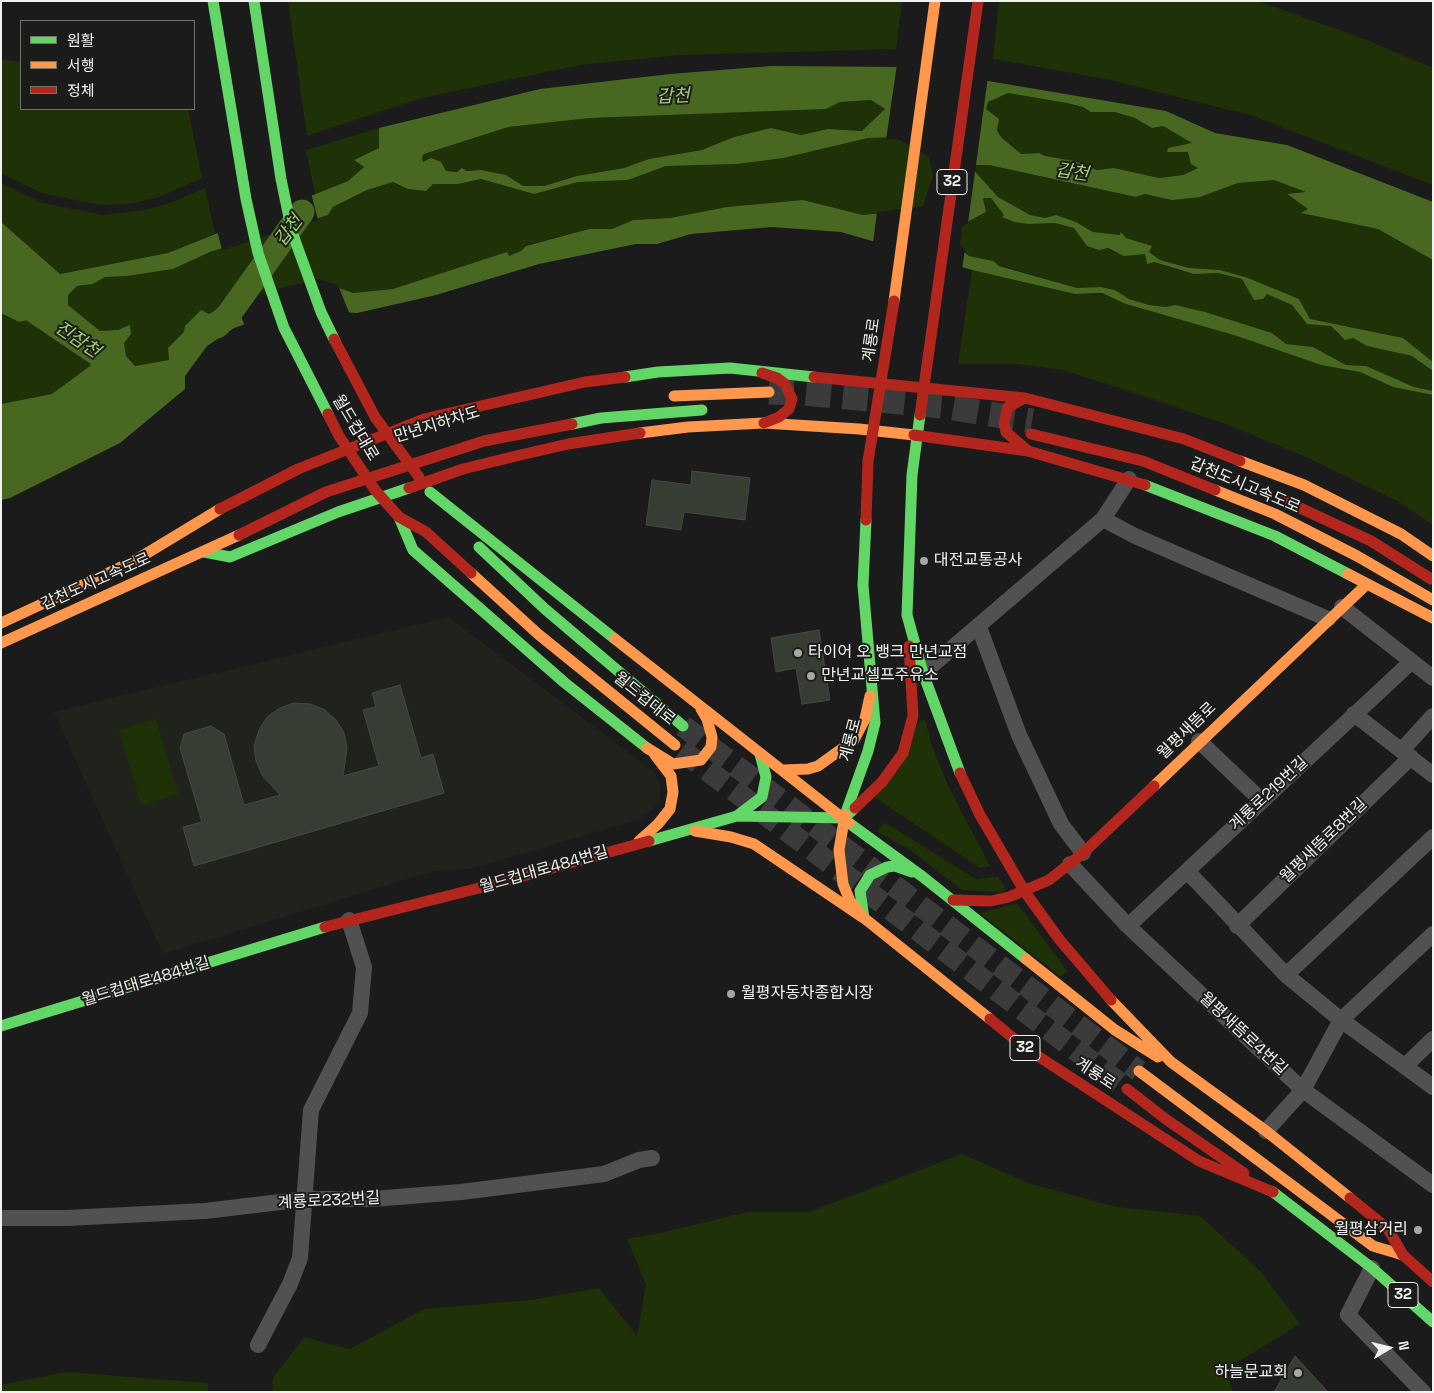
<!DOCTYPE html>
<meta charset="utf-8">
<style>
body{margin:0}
#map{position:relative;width:1434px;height:1393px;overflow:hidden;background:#1b1b1b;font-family:"Space Grotesk","Noto Sans KR",sans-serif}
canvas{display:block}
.frame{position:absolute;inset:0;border:2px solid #f1f2f0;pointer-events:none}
.legend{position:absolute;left:20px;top:20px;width:175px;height:90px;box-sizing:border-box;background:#1b1c1a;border:1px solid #717270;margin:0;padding:6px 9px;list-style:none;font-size:15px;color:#f1f2f0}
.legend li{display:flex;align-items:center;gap:10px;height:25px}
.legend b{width:25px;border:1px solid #717270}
.north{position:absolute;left:1364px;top:1323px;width:50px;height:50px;-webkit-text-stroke:4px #1b1c1a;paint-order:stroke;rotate:81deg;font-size:14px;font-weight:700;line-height:20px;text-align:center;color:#f1f2f0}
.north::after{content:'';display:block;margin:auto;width:18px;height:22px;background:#f1f2f0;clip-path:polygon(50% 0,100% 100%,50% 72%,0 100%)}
</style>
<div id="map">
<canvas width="1434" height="1393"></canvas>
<div class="frame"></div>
<ul class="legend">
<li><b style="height:6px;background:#63d668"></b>원활</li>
<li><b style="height:6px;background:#ff974d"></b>서행</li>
<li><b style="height:6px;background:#b3261e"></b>정체</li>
</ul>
<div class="north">N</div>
</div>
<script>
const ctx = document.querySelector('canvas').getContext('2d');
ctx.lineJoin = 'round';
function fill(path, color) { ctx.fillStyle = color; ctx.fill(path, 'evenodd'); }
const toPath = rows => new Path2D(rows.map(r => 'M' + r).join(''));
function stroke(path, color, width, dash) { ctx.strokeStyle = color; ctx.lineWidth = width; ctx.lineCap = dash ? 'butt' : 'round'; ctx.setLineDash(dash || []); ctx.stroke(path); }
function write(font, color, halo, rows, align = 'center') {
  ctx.font = font + ' "Space Grotesk","Noto Sans KR",sans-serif'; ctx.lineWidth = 4; ctx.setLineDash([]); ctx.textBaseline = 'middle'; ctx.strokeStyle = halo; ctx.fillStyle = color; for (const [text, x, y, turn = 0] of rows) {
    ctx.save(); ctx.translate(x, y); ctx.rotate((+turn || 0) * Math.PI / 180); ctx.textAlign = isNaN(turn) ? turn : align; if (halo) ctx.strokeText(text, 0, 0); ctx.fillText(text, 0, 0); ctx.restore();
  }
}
fill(toPath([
 [449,617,654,772,661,786,659,799,653,810,637,820,470,869,433,871,163,954,54,712]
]), '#1f231c');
fill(toPath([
 [288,1,902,1,896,49,680,55,580,65,422,98,307,136],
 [999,1,1258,1,1367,40,1433,68,1433,185,1253,116,1106,79,993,59],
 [1,59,21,62,21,109,188,109,202,178,159,197,130,204,99,205,42,193,6,176,1,173],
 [1008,93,1067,103,1083,107,1091,112,1115,112,1135,118,1152,128,1163,126,1193,143,1167,152,1188,152,1198,168,1183,175,1159,178,1114,168,1097,170,1074,161,1045,156,1039,153,1021,154,1001,137,997,125,986,109,988,102],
 [871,100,885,109,862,131,828,129,801,135,771,128,734,137,702,150,649,159,624,168,577,176,544,186,523,186,506,175,481,170,446,171,423,162,422,157,424,154,508,127,590,118,826,109,840,102],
 [379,128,379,148,354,160,364,167,348,181,315,194,306,150],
 [898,137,931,155,936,176,925,209,863,215,803,200,727,207,670,218,633,220,612,229,589,229,526,245,521,251,509,256,506,253,393,289,353,293,319,281,209,314,201,310,185,332,168,348,169,360,135,366,126,356,123,343,131,334,118,330,100,331,68,305,68,295,77,286,93,284,105,277,127,276,173,269,210,252,328,215,333,207,367,190,393,182,408,189,426,191,433,184,458,184,481,179,534,194,578,182,628,180,666,166,737,164,868,138],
 [968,165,989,165,1136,197,1145,194,1200,197,1238,183,1263,179,1274,180,1297,188,1307,193,1287,194,1309,209,1302,213,1378,229,1433,260,1433,362,1403,338,1310,319,1299,299,1220,270,1189,268,1160,260,1149,252,1151,246,1126,238,1121,233,1121,235,1093,232,1076,222,1056,215,1045,218,1030,215,998,197],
 [1,183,39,202,103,215,145,210,173,202,205,188,215,234,168,253,59,274,1,222],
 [983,198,991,198,1004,215,1028,224,1055,223,1074,228,1079,234,1115,253,1145,254,1154,262,1171,268,1194,274,1218,273,1242,279,1254,300,1267,294,1292,305,1307,323,1331,326,1338,335,1353,338,1367,346,1412,356,1433,371,1433,391,1414,387,1366,366,1346,365,1313,347,1286,344,1272,333,1175,305,1166,307,1149,305,1129,299,1115,290,1101,287,1077,288,969,256,957,246,960,226,985,212],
 [972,270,1075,294,1109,295,1126,304,1237,336,1321,365,1358,371,1393,387,1433,395,1433,525,1399,502,1304,456,1228,425,1138,394,1063,370,1018,364,958,364],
 [1,313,19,322,55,313,92,356,91,366,52,394,1,404],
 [156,719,178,794,141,805,119,730],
 [925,719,932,746,949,788,990,866,980,868,874,797,919,722],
 [884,822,976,879,998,877,1005,888,1004,893,962,890,910,850,877,832],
 [1017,903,1067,971,1061,977,980,913],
 [962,1154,1028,1183,1117,1207,1200,1216,1260,1271,1300,1324,1226,1369,1233,1392,272,1392,273,1378,304,1337,350,1349,424,1309,531,1300,599,1288,637,1336,646,1284,627,1239,661,1233,747,1212,809,1212],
 [66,1372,208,1383,208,1392,1,1392,1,1385]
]), '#1e3107');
fill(toPath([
 [771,66,905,67,1166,111,1215,133,1287,145,1433,202,1433,260,1378,229,1301,213,1308,209,1287,194,1306,192,1274,180,1238,183,1200,197,1172,200,1145,194,1136,197,989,165,969,165,998,197,1030,215,1045,218,1056,215,1076,222,1093,232,1120,235,1121,232,1126,238,1152,246,1149,252,1160,260,1189,268,1220,270,1248,278,1299,299,1310,319,1403,338,1433,362,1433,371,1412,356,1367,346,1353,338,1345,340,1331,326,1307,324,1292,305,1267,294,1263,299,1254,300,1242,279,1218,273,1194,274,1154,262,1147,264,1145,254,1124,256,1108,248,1099,250,1087,246,1074,228,1055,223,1028,224,1014,222,1002,217,1004,215,991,198,983,198,986,212,960,226,957,246,969,256,993,261,999,266,1077,288,1101,287,1115,290,1129,299,1149,305,1166,307,1175,305,1205,312,1272,333,1286,344,1313,347,1346,365,1366,366,1414,387,1433,391,1433,395,1393,387,1360,372,1321,365,1237,336,1126,304,1102,293,1075,294,972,270,841,232,772,227,691,234,657,244,636,244,539,264,436,295,357,313,290,309,234,328,207,346,185,376,185,389,120,443,10,498,1,500,1,404,52,394,90,366,92,356,55,313,19,322,1,313,1,222,60,274,168,253,348,181,364,167,354,160,379,148,379,128,540,89,670,74],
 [1008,93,1067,103,1083,107,1091,112,1115,112,1135,118,1152,128,1163,126,1192,143,1168,148,1167,152,1188,152,1191,164,1198,168,1183,175,1159,178,1114,168,1097,170,1074,161,1045,156,1039,153,1021,154,1001,137,997,130,999,119,986,109,988,102],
 [871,100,885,109,862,131,828,129,801,135,771,128,734,137,702,150,649,159,624,168,577,176,544,186,523,186,506,175,481,170,467,171,462,168,457,172,446,171,441,162,431,158,423,162,422,157,424,154,508,127,590,118,826,109,840,102],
 [898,137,931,155,936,176,925,209,863,215,803,200,727,207,670,218,633,220,612,229,589,229,526,246,521,251,509,256,507,252,393,289,353,293,319,281,230,302,209,314,201,310,185,326,184,332,168,348,169,360,135,366,126,356,124,343,131,334,130,325,118,330,100,331,68,305,68,295,77,286,93,284,105,277,127,276,173,269,210,252,328,215,333,207,367,190,393,182,408,189,426,191,433,184,458,184,481,179,534,194,578,182,628,180,666,166,737,164,783,158,868,138]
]), '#486822');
fill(toPath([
 [897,64,988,77,968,223,962,227,960,245,965,249,962,270,873,243,877,212,923,206,933,176,929,157,898,139,886,140],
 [311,193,318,220,222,250,217,230],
 [319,279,338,285,350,315,291,311,245,327,235,299]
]), '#1b1b1b');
stroke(toPath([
 [1,288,107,360],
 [217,326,229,314,302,212]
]), '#486822', 25);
const building = toPath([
 [692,471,750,478,745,520,684,512,681,530,646,525,652,480,691,485,692,471],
 [819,630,830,700,802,704,796,668,776,672,771,638,819,630],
 [400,685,421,758,433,754,444,793,194,866,183,827,202,822,180,748,184,734,211,726,224,734,244,805,280,795,262,775,256,761,254,746,259,730,267,717,280,708,294,703,310,704,325,710,336,720,344,733,347,748,343,776,379,766,363,710,376,707,372,693,400,685],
 [1295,1356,1328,1392,1274,1392,1295,1356]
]);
fill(building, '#383d33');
stroke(building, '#464746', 1);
stroke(toPath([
 [683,726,1139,1071],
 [681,750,1127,1089]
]), '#3b3b3b', 22, [22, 11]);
stroke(toPath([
 [769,392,804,393,942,406,1032,421]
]), '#3b3b3b', 25, [25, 12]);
stroke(toPath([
 [1103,519,1135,536,1328,619],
 [1342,607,1433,678],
 [979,627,1019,735,1061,824,1083,853],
 [923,673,1103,519,1129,479],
 [1354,714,1433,775],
 [1199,741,1262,801],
 [1402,750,1433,716],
 [1070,864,1128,926,1303,1090,1433,1185],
 [1187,871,1286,975,1341,1020,1433,1087],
 [1128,926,1411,662],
 [1237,926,1411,757],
 [1286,975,1433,837],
 [1405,1066,1433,1039],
 [1266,1131,1303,1090,1341,1020,1433,934],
 [1,1218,67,1218,205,1211,305,1199,372,1199,461,1192,604,1174,639,1160,652,1158],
 [1372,1268,1348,1315,1423,1392],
 [258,1345,290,1284,300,1258,311,1110,360,1013,364,967,349,920]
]), '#515151', 16);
stroke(toPath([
 [213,1,246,199,258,253,284,328,328,414],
 [254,1,281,179,292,232,321,312,334,339],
 [625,377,658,372,730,368,814,377],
 [920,415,912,475,907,615,923,673,960,773],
 [572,424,601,418,702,410],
 [1145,485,1275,536,1348,574],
 [430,492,615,639],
 [399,517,413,550,565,683,647,748],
 [479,547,545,609,683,726],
 [204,552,230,557,338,512,409,488],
 [845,815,868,751,875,723,863,585,866,520],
 [737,816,762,797,766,777,760,754],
 [849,823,923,877,1026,959],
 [649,841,737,816,844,818,855,808],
 [864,918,860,891,870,875,887,867,895,866,912,872],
 [1,1026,325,927],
 [1273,1192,1372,1268,1433,1322]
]), '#63d668', 11);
stroke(toPath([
 [894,301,935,1],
 [674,396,769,392],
 [640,433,688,427,764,423,859,429,914,435],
 [1240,461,1304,485,1401,534,1433,556],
 [1215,490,1275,514,1357,556,1433,600],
 [471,573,538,634,675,745],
 [1348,574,1433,618],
 [1,623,134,561,220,509],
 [615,639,849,823],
 [1,643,239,535],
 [647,748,673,764,701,760,711,747,712,737,707,719,701,709],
 [784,770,808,769,818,766,854,740,865,719,870,696],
 [1154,786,1366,585],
 [845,815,839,850,843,884,850,901,864,918,990,1019],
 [695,831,731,837,754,844,862,917],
 [639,841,658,824,670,809,673,792,671,776,655,755],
 [1026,959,1115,1030,1158,1057],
 [1111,1000,1171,1062,1266,1131,1350,1198],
 [1139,1071,1373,1246,1403,1255]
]), '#ff974d', 11);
stroke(toPath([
 [334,339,375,417,419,477],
 [762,373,777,378,785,384,792,399,789,409,779,417,764,423],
 [814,377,1025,398,1184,439,1240,461],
 [1025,398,1008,407,1004,423,1006,432,1028,451],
 [328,414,339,436,375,490,399,517,426,532,471,573],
 [920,415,978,1],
 [1031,434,1143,461,1215,490],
 [914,435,1028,451,1145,485],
 [409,488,463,469,516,456,568,444,640,433],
 [1283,500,1371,541,1431,579],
 [220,509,298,469,424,419,585,382,625,377],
 [866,520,868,461,894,301],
 [239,535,326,492,484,441,572,424],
 [960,773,980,815,1025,892,1059,939,1111,1000],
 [855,808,882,782,903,753,913,716,909,646],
 [953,900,991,901,1009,897,1049,880,1083,853,1154,786],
 [325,927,495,884,649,841],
 [990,1019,1024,1047,1199,1161,1273,1192],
 [1127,1089,1167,1120,1244,1173],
 [1350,1198,1388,1229,1403,1255,1433,1282]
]), '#b3261e', 11);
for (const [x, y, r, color] of [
 [924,561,5,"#a6a7a5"],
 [798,653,5,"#a6a7a5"],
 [811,676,5,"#a6a7a5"],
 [731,994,5,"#a6a7a5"],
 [1418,1230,5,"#a6a7a5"],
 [1298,1373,5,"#a6a7a5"]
]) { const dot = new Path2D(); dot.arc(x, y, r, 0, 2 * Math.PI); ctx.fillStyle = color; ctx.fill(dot); stroke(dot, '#1b1c1a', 2); }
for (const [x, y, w] of [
 [952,182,30],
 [1025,1048,30],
 [1403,1295,30]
]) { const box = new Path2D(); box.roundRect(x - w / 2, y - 12.5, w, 25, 4); ctx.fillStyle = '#1b1c1a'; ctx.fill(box); stroke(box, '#f1f2f0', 1); }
write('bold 15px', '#f1f2f0', null, [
 ["32",952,182],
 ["32",1025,1048],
 ["32",1403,1295]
]);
write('16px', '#f1f2f0', '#1b1c1a', [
 ["계룡로",872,340,-82],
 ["만년지하차도",437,425,-17],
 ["월드컵대로",355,428,59],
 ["갑천도시고속도로",1245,486,23],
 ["갑천도시고속도로",96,582,-24],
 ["월드컵대로",644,699,39],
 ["월평새뜸로",1187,731,-44],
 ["계룡로",851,740,-76],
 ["계룡로219번길",1269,794,-43],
 ["월평새뜸로8번길",1324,841,-44],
 ["월드컵대로484번길",544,870,-16],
 ["월드컵대로484번길",146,982,-17],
 ["월평새뜸로4번길",1243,1034,43],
 ["계룡로",1095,1074,33],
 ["계룡로232번길",329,1201,-3]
]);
write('16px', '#f1f2f0', '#1b1c1a', [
 ["대전교통공사",934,561],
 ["타이어 오 뱅크 만년교점",808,653],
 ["만년교셀프주유소",821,676],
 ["월평자동차종합시장",741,994],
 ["월평삼거리",1408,1230,"right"],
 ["하늘문교회",1288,1373,"right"]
], 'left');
write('italic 18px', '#9ed26c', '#1b1c1a', [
 ["갑천",673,97,-2],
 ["갑천",1072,173,8],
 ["갑천",289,231,-53],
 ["진잠천",77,340,34]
]);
</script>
